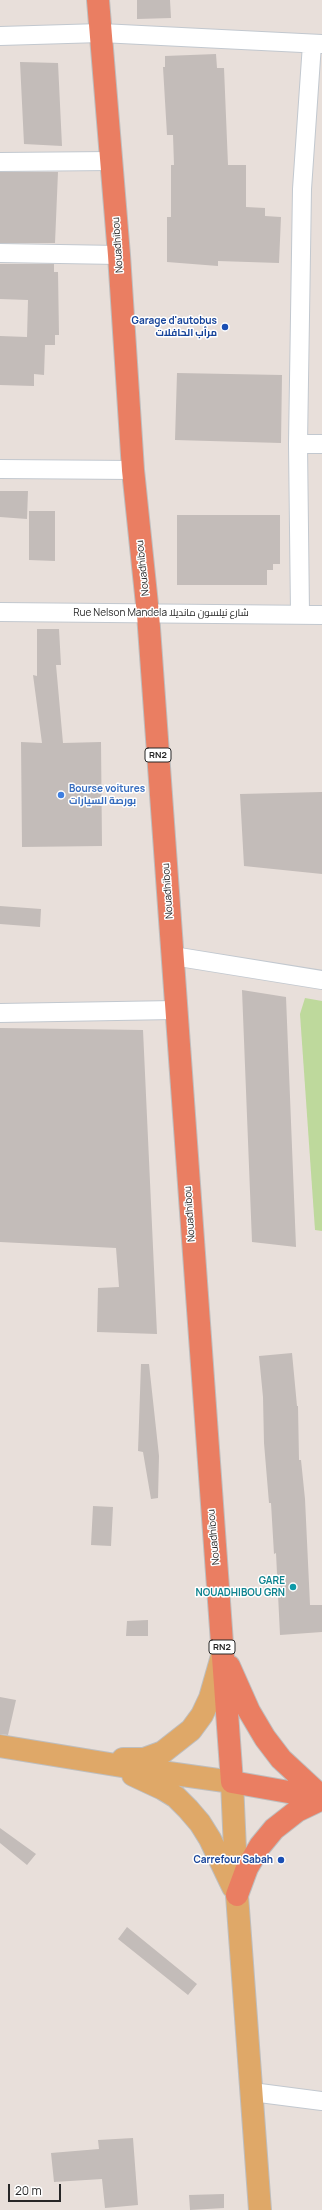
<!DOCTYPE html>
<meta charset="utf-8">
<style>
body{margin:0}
#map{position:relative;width:322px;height:2210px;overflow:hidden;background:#e8dfda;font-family:Manrope,sans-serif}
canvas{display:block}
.scale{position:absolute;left:8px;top:2184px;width:53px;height:18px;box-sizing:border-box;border:2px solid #272727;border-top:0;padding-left:5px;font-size:12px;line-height:14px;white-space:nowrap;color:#272727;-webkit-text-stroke:3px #fff;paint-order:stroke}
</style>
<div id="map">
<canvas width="322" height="2210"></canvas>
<div class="scale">20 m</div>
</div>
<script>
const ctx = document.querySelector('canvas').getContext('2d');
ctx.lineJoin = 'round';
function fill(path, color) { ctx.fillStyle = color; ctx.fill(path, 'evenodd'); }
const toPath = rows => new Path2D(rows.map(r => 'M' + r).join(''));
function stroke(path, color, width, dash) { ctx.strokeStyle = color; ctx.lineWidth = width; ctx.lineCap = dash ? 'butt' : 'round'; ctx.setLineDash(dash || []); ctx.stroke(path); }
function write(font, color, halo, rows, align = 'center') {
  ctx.font = font + ' Manrope,Cairo,sans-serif'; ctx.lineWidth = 3; ctx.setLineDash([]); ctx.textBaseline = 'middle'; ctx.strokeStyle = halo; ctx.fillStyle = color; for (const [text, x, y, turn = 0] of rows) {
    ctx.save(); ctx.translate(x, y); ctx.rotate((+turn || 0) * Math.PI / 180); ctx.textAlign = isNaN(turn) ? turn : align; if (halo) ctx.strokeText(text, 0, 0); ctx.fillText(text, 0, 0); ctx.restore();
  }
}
fill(toPath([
 [305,998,322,1001,322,1231,315,1230,300,1014]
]), '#bed99c');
fill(toPath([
 [137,0,170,0,171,18,137,19],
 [216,54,217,68,224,68,228,165,246,165,246,207,265,208,265,216,281,217,279,263,218,261,218,266,167,262,167,217,171,217,171,165,174,165,173,135,167,135,163,67,165,67,165,56],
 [20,62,58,63,62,146,24,144],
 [0,172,58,172,55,243,0,243],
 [0,264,54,264,54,272,58,272,59,335,55,335,55,345,45,345,44,375,34,374,34,386,0,385,0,336,27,337,28,300,0,299],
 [177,373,282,375,281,443,175,440],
 [0,491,28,491,27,519,0,517],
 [29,511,55,511,55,561,29,560],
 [177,515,280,515,280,564,273,564,273,570,267,570,267,585,177,585],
 [37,629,59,629,61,665,56,665,63,743,101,742,102,846,22,847,21,742,42,743,33,675,37,676],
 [322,792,322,874,244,866,240,794],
 [0,906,41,909,40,927,0,924],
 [242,990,286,997,296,1247,252,1242],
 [0,1028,143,1030,157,1334,97,1332,98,1288,119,1287,116,1248,0,1242],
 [292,1353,297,1406,298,1406,299,1460,301,1460,305,1499,310,1605,322,1605,322,1632,280,1635,276,1553,274,1554,271,1503,269,1503,264,1443,263,1397,259,1356],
 [141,1364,149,1364,159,1456,158,1498,151,1499,143,1452,138,1451],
 [93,1506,113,1507,111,1546,91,1545],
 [148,1620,148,1636,126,1636,127,1621],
 [0,1697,16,1700,8,1735,0,1734],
 [0,1828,36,1854,27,1865,0,1843],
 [127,1927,197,1984,188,1995,118,1939],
 [133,2138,138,2205,105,2208,102,2179,54,2182,51,2153,99,2149,98,2140],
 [224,2194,224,2208,190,2210,189,2195]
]), '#c3bcb9');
const minor = toPath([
 [0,36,101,33,322,44],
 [0,162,111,161],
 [0,253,119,255],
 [298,444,322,444],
 [0,469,133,470],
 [0,612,322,615],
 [300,614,298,444,302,189,312,44],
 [173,956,322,980],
 [0,1013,175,1010],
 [252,2092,322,2101]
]);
const major = toPath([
 [0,1746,140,1769,232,1782,237,1895,260,2210],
 [123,1759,144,1759,163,1752,191,1730,202,1715,210,1698,222,1656],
 [133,1775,163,1789,176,1797,188,1809,200,1823,210,1839,233,1887]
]);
const highway = toPath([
 [98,0,119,255,133,470,148,614,232,1782,322,1798],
 [229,1666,249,1711,265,1738,281,1759,322,1797],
 [237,1895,247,1868,260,1846,274,1829,297,1811,322,1799]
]);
stroke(minor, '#c2c8cf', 20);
stroke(major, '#bebebe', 24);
stroke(highway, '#bebebe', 24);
stroke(minor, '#fff', 18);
stroke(major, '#dfa868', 22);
stroke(highway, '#ea7e62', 22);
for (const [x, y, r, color] of [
 [225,327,4,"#1a4fb4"],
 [61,795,4,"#3f7fe0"],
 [293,1587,4,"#0f9aa8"],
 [281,1860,4,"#1a4fb4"]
]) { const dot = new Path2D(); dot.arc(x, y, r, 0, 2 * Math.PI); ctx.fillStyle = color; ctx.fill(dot); stroke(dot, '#fff', 1.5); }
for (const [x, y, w] of [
 [158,755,26],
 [222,1647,26]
]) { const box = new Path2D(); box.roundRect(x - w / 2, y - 7, w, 14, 3); ctx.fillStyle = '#fff'; ctx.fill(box); stroke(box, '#272727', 1); }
write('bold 9px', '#272727', null, [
 ["RN2",158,755],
 ["RN2",222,1647]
]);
write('10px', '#272727', '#fff', [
 ["Nouadhibou",118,245,-94],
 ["Nouadhibou",143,568,-96],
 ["Rue Nelson Mandela شارع نيلسون مانديلا",161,613],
 ["Nouadhibou",168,891,-94],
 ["Nouadhibou",190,1214,-94],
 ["Nouadhibou",214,1537,-95]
]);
write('bold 10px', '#164399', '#fff', [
 ["Garage d'autobus",217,321],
 ["مرأب الحافلات",217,333],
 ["Carrefour Sabah",273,1860]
], 'right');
write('bold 10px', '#366cbe', '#fff', [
 ["Bourse voitures",69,789],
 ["بورصة السيارات",69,801]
], 'left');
write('bold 10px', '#0d838f', '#fff', [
 ["GARE",285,1581],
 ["NOUADHIBOU GRN",285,1593]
], 'right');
</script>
